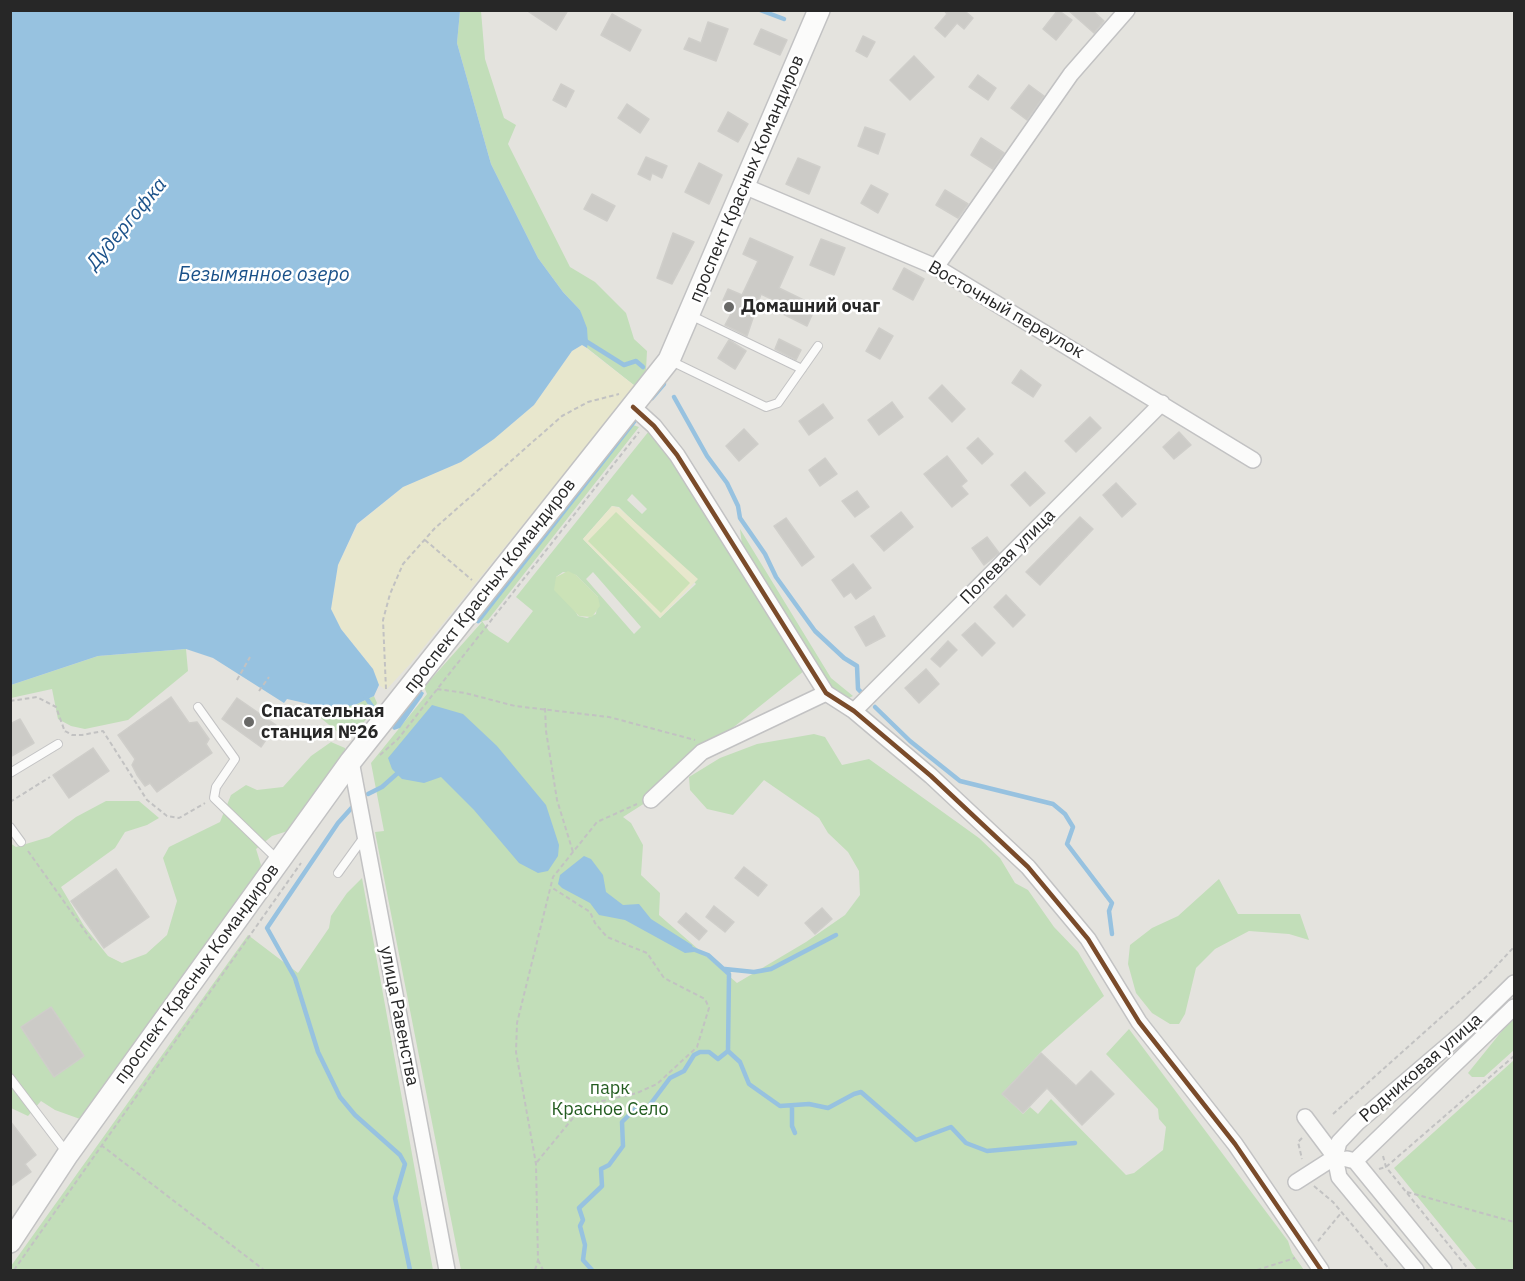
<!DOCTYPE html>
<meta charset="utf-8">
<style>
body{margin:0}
#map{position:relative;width:1525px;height:1281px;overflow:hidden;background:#e4e3de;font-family:"IBM Plex Sans",sans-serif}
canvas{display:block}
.frame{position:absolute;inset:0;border:12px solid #272727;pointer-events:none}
</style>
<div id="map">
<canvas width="1525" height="1281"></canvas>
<div class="frame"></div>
</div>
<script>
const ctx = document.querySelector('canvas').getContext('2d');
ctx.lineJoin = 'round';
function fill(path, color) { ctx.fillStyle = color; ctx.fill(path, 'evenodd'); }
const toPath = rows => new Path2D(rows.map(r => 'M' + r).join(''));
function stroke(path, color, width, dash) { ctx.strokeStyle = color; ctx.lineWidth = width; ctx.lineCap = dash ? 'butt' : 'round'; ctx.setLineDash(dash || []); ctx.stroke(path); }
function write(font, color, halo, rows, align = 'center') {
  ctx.font = font + ' "IBM Plex Sans",sans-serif'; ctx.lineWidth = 5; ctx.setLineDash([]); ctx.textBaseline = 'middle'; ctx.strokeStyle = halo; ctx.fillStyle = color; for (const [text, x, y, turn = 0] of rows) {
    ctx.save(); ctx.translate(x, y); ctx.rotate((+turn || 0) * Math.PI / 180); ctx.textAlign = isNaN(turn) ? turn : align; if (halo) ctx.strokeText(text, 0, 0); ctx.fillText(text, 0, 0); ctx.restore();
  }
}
fill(toPath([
 [460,11,481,11,485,59,504,118,516,125,508,144,570,267,595,282,626,313,634,339,647,351,646,370,635,386,587,348,580,310,563,292,538,258,491,164,457,43],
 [630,424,639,427,488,620,482,621,489,631,508,643,533,611,516,597,649,431,679,470,804,671,725,734,709,740,691,751,645,803,623,817,631,823,643,845,641,875,660,893,659,915,737,983,806,942,845,915,860,895,859,871,848,852,828,833,819,818,764,780,733,815,707,809,690,790,689,777,720,758,757,744,814,734,825,737,842,765,869,759,979,838,1000,858,1015,883,1028,890,1054,927,1078,952,1104,996,1042,1051,1002,1094,1023,1114,1030,1107,1038,1114,1051,1099,1126,1175,1134,1173,1163,1150,1166,1127,1159,1119,1158,1109,1106,1054,1129,1029,1288,1241,1292,1253,1304,1270,461,1270,375,832,384,831,371,763,427,694,424,687,482,622,474,623],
 [632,494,647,509,642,514,627,500],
 [612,506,619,507,696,584,660,618,583,539],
 [563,572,576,575,598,597,596,614,587,618,578,616,556,577],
 [593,572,641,627,634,634,586,579],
 [740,529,831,678,853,696,849,698,831,690,743,553],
 [186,649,188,671,128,720,85,729,71,726,58,719,52,689,11,698,11,685,98,656],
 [374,696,377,703,369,716,358,729,345,738,322,719,311,705,331,709,355,705],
 [331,742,345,748,346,755,291,830,272,836,256,849,261,865,256,879,159,1017,112,1074,92,1108,80,1119,55,1110,41,1101,28,1116,11,1108,10,843,16,847,49,837,76,817,106,801,139,801,159,818,147,825,125,832,115,848,61,887,84,926,108,956,122,963,146,954,167,935,177,901,163,858,169,847,220,822,231,795,246,785,257,790,283,787,311,756],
 [362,878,433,1270,11,1270,11,1266,248,935,298,973,329,928,331,916,347,893],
 [1219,879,1238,914,1300,914,1309,940,1289,934,1249,931,1215,949,1196,968,1185,1014,1179,1024,1170,1024,1152,1013,1136,993,1128,964,1130,945,1152,928,1178,916],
 [1514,1016,1514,1050,1484,1077,1472,1077,1468,1073],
 [1514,1060,1514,1270,1477,1270,1394,1168]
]), '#c2deb9');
fill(toPath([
 [582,345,635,386,411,663,386,690,379,685,373,669,341,629,331,609,338,565,358,524,403,487,461,462,494,439,534,405,572,351],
 [612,506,619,508,698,579,660,618,583,539]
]), '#e8e7cd');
fill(toPath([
 [616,512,690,583,661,613,588,541],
 [568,571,576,575,598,597,600,606,592,617,579,616,554,590,556,577]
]), '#cbe2b7');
fill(toPath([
 [11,10,460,11,457,43,491,164,538,258,563,292,580,310,587,328,588,343,587,348,582,345,572,351,534,405,494,439,461,462,403,487,357,524,338,565,331,609,341,629,373,669,379,685,374,696,355,705,331,709,287,699,284,703,213,658,186,649,98,656,11,685],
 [419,689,424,693,422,697,400,728,394,730,392,728],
 [432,705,463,714,497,746,546,805,559,845,558,856,548,871,538,873,519,863,474,810,441,777,424,783,402,779,392,769,388,758],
 [584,856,591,859,603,875,606,892,623,905,639,904,651,919,692,945,694,952,685,953,625,920,599,915,590,903,562,888,558,884,560,875]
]), '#97c2e0');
stroke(toPath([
 [760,10,784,19],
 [584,340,624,365,636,361,643,367],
 [674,397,707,456,727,483,738,506,740,518,765,554,776,577,815,631,844,658,857,666,858,689,861,692],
 [652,398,664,384],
 [478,621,636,419],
 [365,696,375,711],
 [875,707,910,741,960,781,1053,804,1065,814,1073,827,1067,844,1112,903,1109,911,1112,934],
 [368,794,382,787,400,771],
 [356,803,338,823,267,928,295,978,318,1052,340,1097,355,1115,400,1155,405,1164,395,1198,410,1270],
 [725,969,754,972,771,969,836,935],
 [728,1051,740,1062,749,1084,780,1106,809,1104,828,1108,854,1094,861,1092,916,1140,951,1127,966,1143,987,1151,1075,1143],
 [792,1106,792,1126,795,1133],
 [592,1270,583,1260,585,1245,580,1226,583,1220,579,1208,602,1186,601,1169,609,1165,623,1146,622,1122,635,1109,646,1110,670,1078,684,1071,694,1055,700,1052,709,1052,718,1059,728,1051,729,974,708,955,690,948]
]), '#97c2e0', 4.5);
const building = toPath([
 [526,10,568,10,556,30,526,10],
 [944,10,968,10,966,12,973,18,964,29,957,23,945,37,935,28,947,14,944,10],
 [1058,10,1072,20,1056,40,1043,29,1058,10],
 [1068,10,1092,10,1104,21,1094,33,1068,10],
 [612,14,641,30,630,51,601,35,612,14],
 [708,22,728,29,716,61,684,49,689,38,701,43,708,22],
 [761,29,787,40,780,55,754,44,761,29],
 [863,36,875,42,867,57,856,51,863,36],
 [914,56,934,77,910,100,890,80,914,56],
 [978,75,996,88,988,100,969,87,978,75],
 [561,84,574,91,566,107,553,100,561,84],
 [1029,85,1044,96,1027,120,1011,108,1029,85],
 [627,104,649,119,640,133,618,118,627,104],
 [728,112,748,124,738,142,718,131,728,112],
 [865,127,885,134,878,154,858,146,865,127],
 [981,138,1004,153,993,169,971,155,981,138],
 [646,157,667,166,662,178,652,173,650,180,638,174,646,157],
 [798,158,820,167,809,194,786,184,798,158],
 [699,163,722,175,709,204,685,192,699,163],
 [871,185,888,194,878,213,861,203,871,185],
 [945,190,968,204,958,218,936,205,945,190],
 [592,194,615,206,607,221,584,209,592,194],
 [673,233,694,242,672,284,657,278,673,233],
 [750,238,793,257,779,288,816,306,807,326,779,312,782,304,761,294,747,336,725,325,732,312,724,309,727,301,723,300,728,289,742,295,758,261,743,254,750,238],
 [821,239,845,248,834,275,810,265,821,239],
 [904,268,924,279,913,300,893,289,904,268],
 [879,328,893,336,880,359,866,351,879,328],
 [779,339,801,350,796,360,775,349,779,339],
 [729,340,746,351,735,369,718,358,729,340],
 [1021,370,1041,385,1033,397,1012,383,1021,370],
 [942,385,965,409,952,422,929,398,942,385],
 [892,402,903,417,879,435,868,420,892,402],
 [823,404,833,418,809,435,799,421,823,404],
 [1090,417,1101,428,1076,452,1065,441,1090,417],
 [744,429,758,444,739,461,726,446,744,429],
 [1179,432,1191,445,1174,459,1163,447,1179,432],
 [978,438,993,454,982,464,967,448,978,438],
 [947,456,967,481,961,486,968,494,952,507,924,474,947,456],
 [825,458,837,474,820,486,809,470,825,458],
 [1025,472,1045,493,1030,506,1011,485,1025,472],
 [1116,483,1136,504,1122,517,1103,495,1116,483],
 [857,491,869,507,855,517,842,501,857,491],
 [901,512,913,527,884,551,871,536,901,512],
 [1080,517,1093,529,1040,585,1026,572,1080,517],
 [786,518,814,557,802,566,774,526,786,518],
 [987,537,999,553,984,565,972,548,987,537],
 [853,564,871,588,856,599,851,592,844,597,832,580,853,564],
 [1006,595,1025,615,1013,627,994,607,1006,595],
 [874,616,885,636,866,646,855,627,874,616],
 [975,623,995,643,982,656,962,635,975,623],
 [948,641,957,650,940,667,931,659,948,641],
 [926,669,939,684,919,703,905,688,926,669],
 [171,697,189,723,197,722,209,739,206,744,212,753,157,792,150,783,145,786,137,775,132,765,135,759,118,735,171,697],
 [237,698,276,725,261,747,222,719,237,698],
 [20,719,34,743,10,757,10,724,20,719],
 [93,748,109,771,69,798,53,775,93,748],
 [744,867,767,885,758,896,735,878,744,867],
 [116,869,149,917,104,948,71,901,116,869],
 [714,906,734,922,725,932,706,917,714,906],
 [822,908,832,919,815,934,805,923,822,908],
 [686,913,707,931,699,940,678,922,686,913],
 [51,1007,84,1056,54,1077,21,1027,51,1007],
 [1041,1053,1076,1086,1091,1071,1114,1094,1082,1125,1047,1088,1023,1113,1002,1094,1041,1053],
 [10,1121,36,1155,25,1164,31,1172,10,1187,10,1121]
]);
fill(building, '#cccbc7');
stroke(building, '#cfceca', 1.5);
const lane = toPath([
 [690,315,802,369],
 [671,361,766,407,778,403,818,346],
 [198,707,235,759,216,787,214,798,278,860],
 [10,773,58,744],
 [10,827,21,842],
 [338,873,364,837],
 [10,1078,67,1153]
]);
const street = toPath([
 [744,186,936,267,1253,460],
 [936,267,1071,74,1127,10],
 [633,407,654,426,677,455,826,693,854,711,931,776,1028,867,1088,939,1139,1022,1235,1144,1321,1270],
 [854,711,1162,403],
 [351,761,447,1270],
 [651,800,702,752,826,693],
 [1305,1117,1335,1157,1339,1177,1416,1270],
 [1335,1157,1339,1142,1357,1123,1467,1029,1514,983],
 [1347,1159,1355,1161,1444,1270],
 [1355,1161,1514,1007],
 [1296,1182,1335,1157]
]);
const secondary = toPath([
 [10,1242,68,1154,351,761,669,360,819,10]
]);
stroke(lane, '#c2c2c3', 10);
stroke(street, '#c2c2c3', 18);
stroke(secondary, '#c2c2c3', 24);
stroke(toPath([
 [425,540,472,580],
 [237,680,250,657],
 [386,689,383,620,390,594,403,564,435,528,562,416,588,402,619,394],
 [437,689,465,693,515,706,609,717,695,740],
 [259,691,269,677],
 [10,701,37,697,56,707,65,732],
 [545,708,546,731,557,800,573,852],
 [65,731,72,735,82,735,103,731,147,800,167,816,179,818,205,803],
 [380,755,398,739,639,432],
 [10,802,50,777],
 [28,851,92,941],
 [1333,1114,1486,977,1514,947],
 [1302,1138,1298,1142,1302,1159],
 [101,1145,264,1270],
 [1383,1156,1386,1167,1469,1270],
 [537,1162,573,1118,598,1102,637,1093,657,1084,697,1047,709,1008,705,999,664,978,647,953,607,937,595,923,590,912,551,887],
 [1379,1169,1386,1167,1514,1056],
 [1314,1186,1333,1202,1390,1270],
 [1407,1192,1514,1222],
 [1318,1241,1341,1213],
 [538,1260,543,1270],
 [14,1270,301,863],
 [535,1270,538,1260,536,1164,516,1052,517,1023,553,877,597,822,637,804],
 [1147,1270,1163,1270],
 [1257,1270,1295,1258]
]), '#c2c2c2', 2, [4.5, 3]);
stroke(lane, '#fbfbfa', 8);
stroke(street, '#fbfbfa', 15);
stroke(secondary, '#fbfbfa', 21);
stroke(toPath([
 [633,407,654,426,677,455,826,693,854,711,931,776,1028,867,1088,939,1139,1022,1235,1144,1321,1270]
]), '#7a4b2a', 4.5);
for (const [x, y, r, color] of [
 [729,307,6,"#696967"],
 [249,722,6,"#696967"]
]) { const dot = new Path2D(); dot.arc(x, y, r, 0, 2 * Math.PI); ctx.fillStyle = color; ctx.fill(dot); stroke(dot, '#fff', 2); }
write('18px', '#272727', '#fff', [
 ["проспект Красных Командиров",747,179,-67],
 ["Восточный переулок",1006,310,30],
 ["Полевая улица",1008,557,-45],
 ["проспект Красных Командиров",490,586,-52],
 ["проспект Красных Командиров",197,974,-54],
 ["улица Равенства",399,1016,79],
 ["Родниковая улица",1421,1068,-41]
]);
write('bold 18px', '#272727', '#fff', [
 ["Домашний очаг",741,307],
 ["Спасательная",261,712],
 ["станция №26",261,733]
], 'left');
write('18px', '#235c20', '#fff', [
 ["парк",610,1089],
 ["Красное Село",610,1110]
]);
write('italic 20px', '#1a5189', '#fff', [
 ["Дудергофка",127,224,-50],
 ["Безымянное озеро",264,275]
]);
</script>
